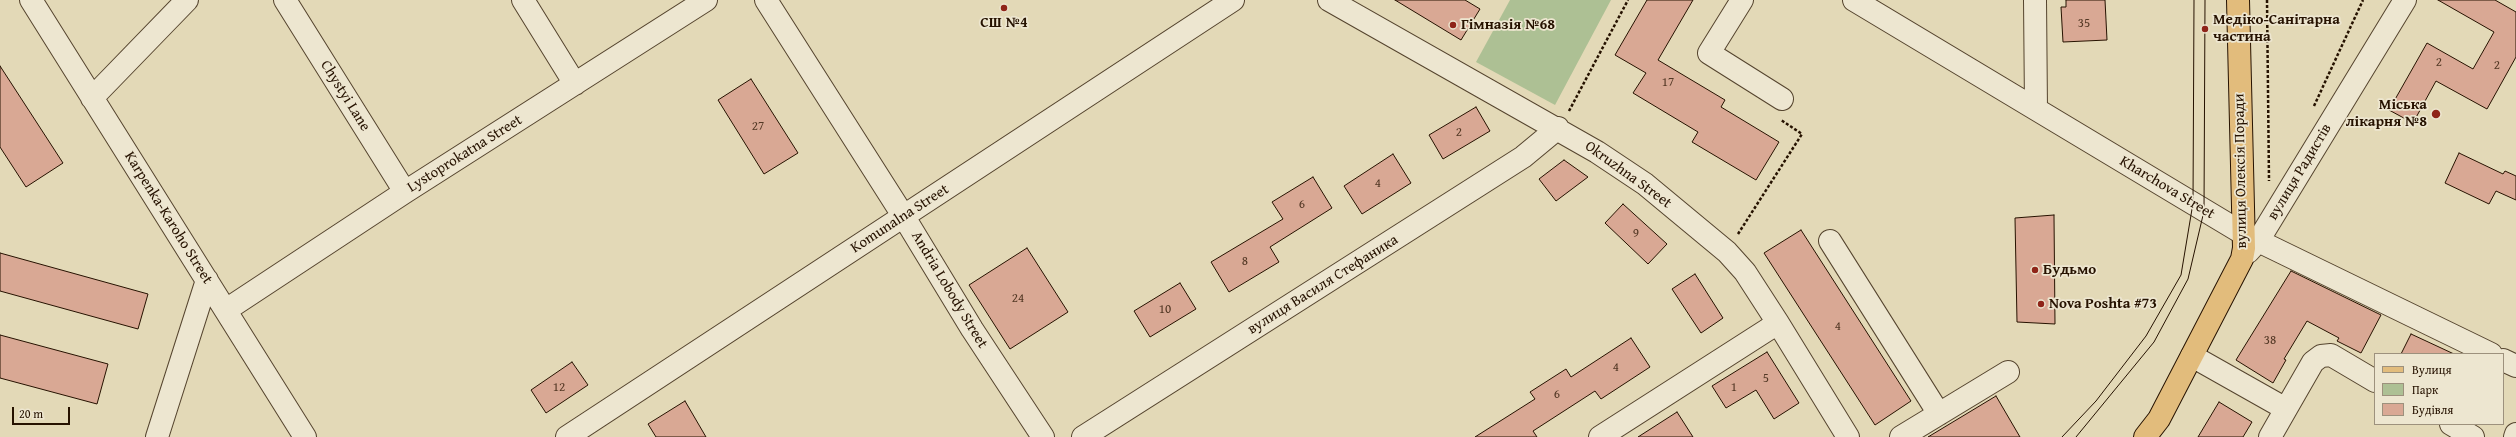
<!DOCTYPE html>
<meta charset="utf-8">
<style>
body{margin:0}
#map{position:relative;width:2516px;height:437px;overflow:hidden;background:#e3d9b7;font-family:"Gentium Book Plus",serif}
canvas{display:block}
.legend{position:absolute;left:2374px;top:353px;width:130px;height:72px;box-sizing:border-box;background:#ede6d0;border:1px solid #9d917d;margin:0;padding:5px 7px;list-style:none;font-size:12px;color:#261200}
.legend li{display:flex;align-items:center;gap:8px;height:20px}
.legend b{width:20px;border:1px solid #9d917d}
.scale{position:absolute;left:12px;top:407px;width:58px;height:18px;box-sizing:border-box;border:2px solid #261200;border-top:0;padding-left:5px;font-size:12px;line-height:14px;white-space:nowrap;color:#261200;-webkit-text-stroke:3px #ede6d0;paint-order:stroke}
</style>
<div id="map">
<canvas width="2516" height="437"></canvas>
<ul class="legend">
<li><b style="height:5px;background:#e2bc7c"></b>Вулиця</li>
<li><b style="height:11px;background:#adc094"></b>Парк</li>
<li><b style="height:11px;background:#d9a894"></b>Будівля</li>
</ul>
<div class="scale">20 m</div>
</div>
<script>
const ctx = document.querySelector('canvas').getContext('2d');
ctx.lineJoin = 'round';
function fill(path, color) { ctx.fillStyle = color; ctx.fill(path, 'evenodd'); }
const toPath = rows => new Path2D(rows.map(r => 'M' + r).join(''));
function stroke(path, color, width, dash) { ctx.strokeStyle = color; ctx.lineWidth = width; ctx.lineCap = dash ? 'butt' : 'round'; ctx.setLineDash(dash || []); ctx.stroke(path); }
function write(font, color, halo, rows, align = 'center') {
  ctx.font = font + ' "Gentium Book Plus",serif'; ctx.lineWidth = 3.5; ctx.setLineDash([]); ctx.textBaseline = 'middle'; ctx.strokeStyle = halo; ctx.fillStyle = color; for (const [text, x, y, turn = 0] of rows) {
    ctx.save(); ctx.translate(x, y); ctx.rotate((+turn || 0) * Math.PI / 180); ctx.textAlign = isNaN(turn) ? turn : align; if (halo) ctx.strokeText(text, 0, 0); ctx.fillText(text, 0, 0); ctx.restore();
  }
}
fill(toPath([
 [1510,0,1611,0,1555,105,1476,62]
]), '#adc094');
const building = toPath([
 [1395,0,1465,0,1480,9,1461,40,1395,0],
 [1647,0,1693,0,1658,60,1725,100,1721,107,1779,142,1756,180,1692,142,1698,132,1633,93,1646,73,1615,55,1647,0],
 [2066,0,2105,0,2107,40,2063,42,2061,7,2066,7,2066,0],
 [2438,0,2495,0,2516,12,2516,57,2487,109,2436,81,2413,123,2389,110,2427,43,2473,69,2494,32,2438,0],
 [0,66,63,163,26,187,0,147,0,66],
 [751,79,798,153,764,174,718,100,751,79],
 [1476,107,1490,131,1443,159,1429,135,1476,107],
 [2459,153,2503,174,2505,171,2516,176,2516,200,2496,191,2489,204,2445,183,2459,153],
 [1393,154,1411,183,1362,214,1344,186,1393,154],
 [1564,160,1588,177,1556,201,1539,179,1564,160],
 [1313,177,1332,208,1270,247,1279,262,1229,292,1211,262,1283,219,1272,202,1313,177],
 [1623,204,1667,244,1648,264,1605,223,1623,204],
 [2054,215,2055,324,2017,322,2015,218,2054,215],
 [1801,230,1911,401,1875,425,1764,253,1801,230],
 [1027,248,1068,312,1010,349,969,285,1027,248],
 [0,253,148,294,138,329,0,291,0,253],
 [2291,271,2381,315,2361,353,2337,341,2339,338,2307,321,2284,359,2286,360,2273,383,2236,360,2291,271],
 [1695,274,1723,318,1701,333,1672,289,1695,274],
 [1180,283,1196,309,1150,337,1134,311,1180,283],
 [2411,334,2454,354,2401,354,2411,334],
 [0,335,108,364,97,404,0,378,0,335],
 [1631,338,1650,367,1601,399,1595,391,1533,431,1537,437,1475,437,1535,399,1530,392,1566,369,1571,377,1631,338],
 [1767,352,1799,403,1774,419,1756,390,1726,408,1712,386,1767,352],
 [572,362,588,385,546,413,531,390,572,362],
 [1996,396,2020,437,1928,437,1996,396],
 [685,401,706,437,656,437,648,424,685,401],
 [2219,402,2252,422,2243,437,2198,437,2219,402],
 [1677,412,1693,437,1638,437,1677,412]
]);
fill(building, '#d9a894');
stroke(building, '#261200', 1);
const minor = toPath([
 [31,0,305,437],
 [285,0,405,192],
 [523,0,575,84],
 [766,0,904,217,972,329,1043,437],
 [1329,0,1597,152,1645,184,1727,252,1745,272,1778,323,1848,437],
 [1742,0,1709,53,1782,99],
 [1854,0,2244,234,2491,354],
 [2035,0,2036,108],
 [92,98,187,0],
 [1830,241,1939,414],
 [2248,252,2258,241,2405,0],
 [226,310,405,192,706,0],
 [2192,356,2286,409,2313,362,2321,356,2331,355,2375,381],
 [2503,360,2516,366],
 [2451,424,2473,437],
 [157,437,207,280],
 [567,437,1233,0],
 [1083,437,1523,157,1558,128],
 [1600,437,1778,323],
 [1901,437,2008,372],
 [2270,437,2286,409],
 [2515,437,2516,434]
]);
const major = toPath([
 [2145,437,2159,419,2242,259,2244,248,2238,0]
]);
stroke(minor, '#55442e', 24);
stroke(major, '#261200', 24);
stroke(toPath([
 [2267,0,2269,181],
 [2314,106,2363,0],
 [1569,111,1628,0],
 [1738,234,1802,134,1781,120]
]), '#261200', 2.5, [3, 2]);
stroke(minor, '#ede6d0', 22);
stroke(major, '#e2bc7c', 22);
stroke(toPath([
 [2062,437,2096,401,2146,336,2181,275,2193,203,2194,0],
 [2076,437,2154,342,2188,279,2204,211,2205,0]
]), '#261200', 1);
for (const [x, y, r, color] of [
 [1004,8,4,"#8f2418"],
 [1453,25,4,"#8f2418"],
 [2205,29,4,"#8f2418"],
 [2436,114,5,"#8f2418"],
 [2035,270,4,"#8f2418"],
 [2041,304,4,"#8f2418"]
]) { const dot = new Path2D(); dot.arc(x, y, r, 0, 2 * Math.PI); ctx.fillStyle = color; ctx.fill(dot); stroke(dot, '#ede6d0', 1.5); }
write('13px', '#533825', null, [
 ["35",2084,24],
 ["2",2439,63],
 ["2",2497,66],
 ["17",1668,83],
 ["27",758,127],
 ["2",1459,133],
 ["4",1378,184],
 ["6",1302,205],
 ["9",1636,234],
 ["8",1245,262],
 ["24",1018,299],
 ["10",1165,310],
 ["4",1838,327],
 ["38",2270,341],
 ["4",1616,368],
 ["5",1766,379],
 ["12",559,388],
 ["1",1734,388],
 ["6",1557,395]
]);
write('bold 15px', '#261200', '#ede6d0', [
 ["Медіко-Санітарна",2213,20],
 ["частина",2213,37],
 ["СШ №4",1004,23,"center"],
 ["Гімназія №68",1461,25],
 ["Міська",2427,105,"right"],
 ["лікарня №8",2427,122,"right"],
 ["Будьмо",2043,270],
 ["Nova Poshta #73",2049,304]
], 'left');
write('15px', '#261200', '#ede6d0', [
 ["Chystyi Lane",345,96,58],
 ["Lystoprokatna Street",465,154,-32],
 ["вулиця Олексія Поради",2241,171,-91],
 ["вулиця Радистів",2300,172,-59],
 ["Okruzhna Street",1628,175,36],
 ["Kharchova Street",2167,188,31],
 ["Karpenka-Karoho Street",168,218,58],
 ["Komunalna Street",900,219,-33],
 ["вулиця Василя Стефаника",1323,285,-32],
 ["Andria Lobody Street",949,290,59]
]);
</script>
